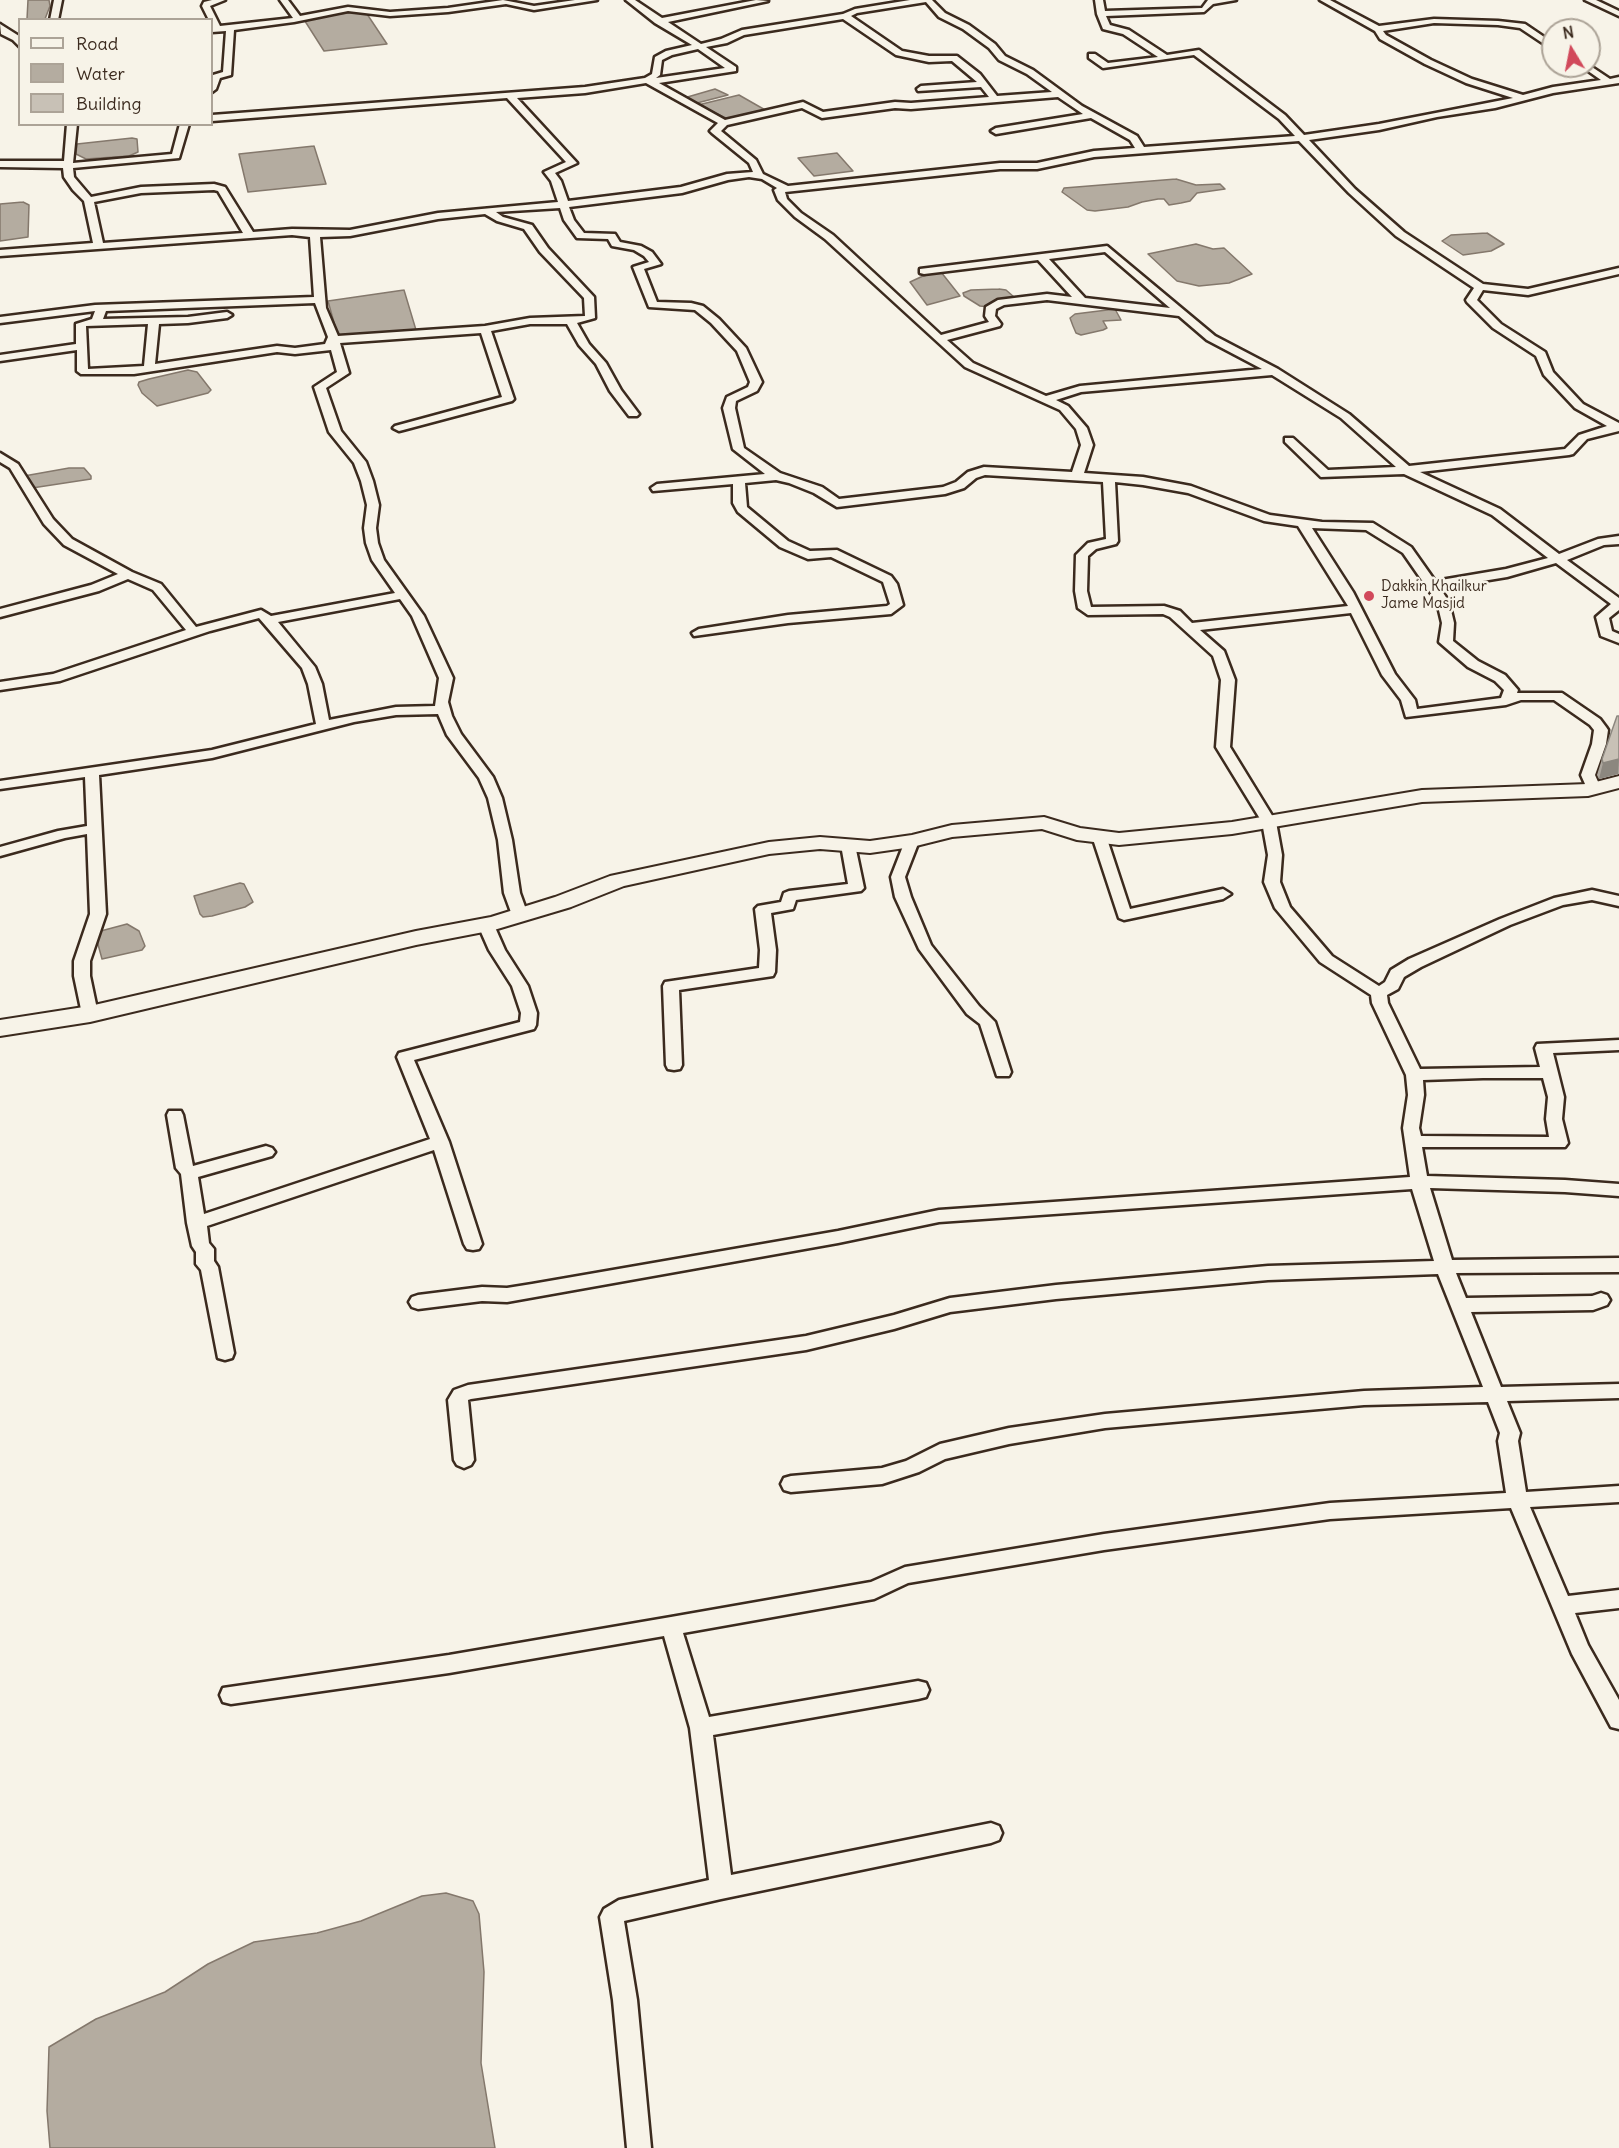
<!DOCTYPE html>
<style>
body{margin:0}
#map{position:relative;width:1619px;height:2148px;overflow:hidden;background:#f7f3e8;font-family:Delius,sans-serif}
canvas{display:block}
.legend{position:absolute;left:18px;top:18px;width:195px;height:108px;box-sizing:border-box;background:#f7f3e8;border:2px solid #aca397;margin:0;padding:8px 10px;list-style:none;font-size:18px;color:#3b2a1e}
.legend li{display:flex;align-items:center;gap:12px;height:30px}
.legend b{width:30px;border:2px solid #aca397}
.north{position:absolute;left:1541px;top:18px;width:60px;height:60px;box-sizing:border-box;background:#f7f3e8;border:2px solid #aca397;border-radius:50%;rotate:350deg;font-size:16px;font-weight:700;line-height:24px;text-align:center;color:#3b2a1e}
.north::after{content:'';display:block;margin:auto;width:21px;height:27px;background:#d1495b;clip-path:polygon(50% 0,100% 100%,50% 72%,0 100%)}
</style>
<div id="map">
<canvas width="1619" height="2148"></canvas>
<ul class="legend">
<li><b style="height:8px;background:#f7f3e8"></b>Road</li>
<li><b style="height:16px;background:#b4aca0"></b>Water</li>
<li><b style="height:16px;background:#c8c1b6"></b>Building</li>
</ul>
<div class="north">N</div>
</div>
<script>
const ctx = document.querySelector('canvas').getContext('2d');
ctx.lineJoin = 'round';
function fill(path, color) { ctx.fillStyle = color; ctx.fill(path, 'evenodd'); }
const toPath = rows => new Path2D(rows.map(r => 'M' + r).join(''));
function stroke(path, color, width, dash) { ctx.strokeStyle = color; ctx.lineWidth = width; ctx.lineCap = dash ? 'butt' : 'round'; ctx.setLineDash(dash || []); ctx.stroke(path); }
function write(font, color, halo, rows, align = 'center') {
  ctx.font = font + ' Delius,sans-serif'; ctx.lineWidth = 5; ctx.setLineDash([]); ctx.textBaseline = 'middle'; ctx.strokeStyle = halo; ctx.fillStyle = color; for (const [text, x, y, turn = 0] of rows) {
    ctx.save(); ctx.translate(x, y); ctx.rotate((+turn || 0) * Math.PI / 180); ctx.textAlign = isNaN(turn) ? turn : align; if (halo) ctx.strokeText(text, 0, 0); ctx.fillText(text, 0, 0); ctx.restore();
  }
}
const water = toPath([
 [28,0,49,0,50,6,45,19,27,19,28,0],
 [365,11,387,44,324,51,303,18,365,11],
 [715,89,728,95,697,103,684,98,715,89],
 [739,95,767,111,730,120,698,105,739,95],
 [132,138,137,139,138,152,129,156,86,159,76,154,77,144,132,138],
 [314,146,326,184,248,192,239,154,314,146],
 [837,153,853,171,814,176,798,158,837,153],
 [1176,179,1196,185,1220,184,1225,189,1197,193,1190,201,1181,203,1169,205,1164,199,1158,199,1142,202,1128,207,1095,211,1087,210,1062,192,1064,188,1176,179],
 [23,202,29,205,28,237,0,241,0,204,23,202],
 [1487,233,1504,244,1491,251,1463,255,1442,241,1451,235,1487,233],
 [1196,244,1213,249,1224,248,1252,274,1229,283,1199,286,1177,281,1148,254,1196,244],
 [941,272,960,296,927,305,910,282,923,276,941,272],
 [999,289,1006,290,1014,297,989,307,980,306,964,296,963,293,971,290,999,289],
 [404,290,416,330,338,337,328,301,404,290],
 [1115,309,1121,320,1103,321,1107,328,1103,330,1081,335,1076,333,1073,326,1070,318,1075,314,1115,309],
 [188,370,197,372,211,390,208,393,157,406,142,393,138,385,139,382,149,379,188,370],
 [69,468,84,468,91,476,91,479,32,488,24,476,69,468],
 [240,883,244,884,253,902,245,907,212,916,203,917,200,914,194,896,240,883],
 [127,924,139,931,145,946,142,950,102,959,96,937,97,932,127,924],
 [446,1893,473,1901,479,1914,484,1972,481,2063,495,2148,50,2148,47,2111,49,2047,96,2019,165,1992,208,1964,254,1942,317,1933,361,1921,422,1896,446,1893]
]);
fill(water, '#b4aca0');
stroke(water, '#84786c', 1.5);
const street = toPath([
 [54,0,62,0,58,20,50,20,54,0],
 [212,0,225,0,210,6,220,26,293,18,280,0,288,0,300,16,348,7,390,12,448,8,503,0,534,6,575,0,597,0,534,10,506,4,448,12,390,16,348,11,294,22,234,30,231,75,220,78,216,89,212,92,213,75,223,72,226,31,212,32,212,20,209,20,202,6,204,2,212,0],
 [626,0,635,0,662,18,756,0,768,1,668,22,701,44,721,39,742,30,843,14,855,9,910,0,932,0,945,13,969,25,995,44,1005,56,1033,70,1082,106,1137,136,1144,147,1295,136,1279,119,1194,55,1103,68,1089,58,1089,54,1095,54,1108,63,1158,57,1123,34,1103,29,1097,14,1095,0,1103,0,1105,11,1202,8,1208,0,1236,0,1213,4,1204,12,1106,16,1110,25,1129,30,1167,55,1199,50,1285,115,1304,135,1379,124,1513,98,1466,83,1425,64,1380,39,1375,31,1320,0,1330,0,1379,26,1434,19,1498,21,1525,24,1553,43,1553,50,1520,28,1498,25,1434,23,1383,31,1386,35,1431,60,1472,79,1523,95,1553,87,1601,80,1581,66,1589,65,1610,79,1619,77,1619,83,1553,93,1495,108,1437,117,1379,130,1309,140,1355,189,1404,232,1483,284,1528,289,1619,268,1619,274,1528,295,1483,290,1477,300,1501,324,1545,352,1553,372,1583,404,1619,423,1619,431,1587,439,1573,454,1569,455,1420,472,1500,509,1559,554,1598,539,1619,536,1619,544,1604,545,1567,560,1619,598,1619,610,1609,618,1612,631,1619,634,1619,643,1601,636,1596,617,1611,604,1556,563,1507,577,1440,588,1449,602,1454,623,1453,641,1478,661,1505,675,1518,690,1517,693,1562,693,1600,719,1606,727,1608,730,1606,744,1595,775,1599,784,1593,793,1583,793,1581,790,1585,784,1581,775,1592,744,1594,730,1590,725,1554,700,1521,700,1506,705,1406,717,1401,700,1382,675,1351,613,1200,630,1224,651,1235,680,1230,747,1276,822,1282,855,1280,882,1290,907,1332,956,1379,986,1385,982,1391,970,1409,959,1500,919,1554,898,1592,890,1619,896,1619,906,1592,900,1563,905,1510,925,1421,967,1404,977,1398,989,1387,995,1388,1003,1420,1069,1540,1067,1535,1048,1537,1044,1619,1040,1619,1050,1553,1053,1564,1097,1562,1119,1568,1143,1565,1147,1422,1147,1427,1176,1565,1180,1619,1184,1619,1196,1565,1192,1430,1188,1452,1260,1619,1258,1619,1272,1456,1273,1466,1298,1592,1296,1601,1293,1607,1295,1610,1300,1607,1305,1593,1310,1471,1312,1501,1387,1619,1384,1619,1398,1507,1401,1520,1433,1518,1441,1526,1492,1619,1486,1619,1502,1530,1507,1568,1596,1619,1590,1619,1608,1575,1613,1588,1645,1619,1700,1619,1729,1611,1727,1572,1654,1511,1508,1330,1519,1104,1550,908,1583,874,1599,683,1633,709,1717,918,1681,926,1683,929,1690,926,1697,918,1699,713,1735,731,1875,991,1823,999,1826,1002,1833,999,1840,991,1843,721,1899,624,1921,637,2000,651,2148,627,2148,613,2000,600,1917,604,1909,619,1900,709,1880,690,1728,664,1636,449,1673,231,1704,223,1702,220,1695,223,1688,449,1655,671,1617,871,1582,905,1567,1104,1534,1330,1503,1506,1493,1498,1441,1500,1433,1488,1402,1364,1405,1105,1428,1009,1444,945,1459,919,1472,882,1484,791,1492,784,1490,781,1484,784,1478,791,1476,882,1468,906,1461,940,1444,1009,1428,1105,1414,1364,1391,1483,1387,1438,1274,1268,1280,1056,1299,950,1312,894,1329,806,1350,471,1399,468,1400,474,1460,471,1465,464,1468,457,1465,454,1460,448,1400,454,1390,468,1385,806,1336,894,1315,950,1298,1056,1285,1268,1266,1434,1261,1412,1189,939,1222,838,1243,507,1302,482,1301,418,1309,412,1307,409,1302,412,1297,418,1295,482,1287,507,1288,532,1284,838,1231,939,1210,1410,1177,1403,1128,1408,1095,1406,1075,1372,1003,1371,995,1320,962,1275,908,1264,882,1268,855,1262,822,1216,747,1221,680,1213,656,1170,617,1163,614,1088,615,1078,608,1075,591,1076,555,1088,543,1106,539,1103,482,985,475,976,478,964,488,945,494,837,507,814,493,789,483,776,480,745,483,747,507,788,541,810,551,837,550,891,576,897,584,903,605,891,614,788,623,694,636,692,633,699,629,788,615,887,606,890,604,883,582,831,557,808,559,780,547,738,512,733,503,733,484,653,491,651,488,657,484,765,474,733,449,723,408,727,397,748,387,750,382,737,351,711,323,695,310,649,307,633,267,649,262,644,256,634,250,612,246,608,239,577,238,564,220,560,208,496,212,503,217,532,225,548,248,594,297,595,318,577,323,589,344,606,363,621,390,639,414,637,416,629,416,610,391,596,364,579,345,567,324,530,324,491,331,514,399,512,401,403,430,399,431,393,428,395,426,502,397,481,333,340,343,349,373,326,388,341,431,366,462,373,481,379,505,376,528,378,543,384,560,424,616,453,678,448,702,452,716,461,734,493,777,502,798,512,840,520,893,528,915,520,920,512,915,504,893,498,840,488,798,479,778,447,735,438,714,396,715,354,722,212,758,99,775,106,914,90,961,90,976,98,1014,96,1018,90,1019,84,1018,82,1014,74,976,74,961,90,914,87,834,65,838,0,856,0,847,58,831,87,826,85,777,0,789,0,781,212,750,316,724,308,684,302,668,259,618,210,631,60,681,0,690,0,682,53,674,186,630,153,590,128,579,99,591,0,617,0,609,91,585,118,574,64,545,44,524,10,468,0,462,0,453,18,464,53,519,72,539,132,572,161,584,196,627,261,610,271,616,395,593,372,560,366,543,364,528,367,505,361,481,354,463,329,432,314,387,337,372,331,350,295,354,277,352,134,374,81,374,77,371,77,350,0,361,0,355,76,344,76,324,92,319,95,311,0,323,0,317,95,305,314,297,310,237,292,235,0,256,0,250,93,243,84,201,73,190,64,177,63,168,0,167,0,161,64,161,67,124,77,124,73,163,172,154,180,124,189,124,179,158,73,168,74,177,91,197,141,187,214,184,225,187,253,232,292,229,350,230,438,213,558,202,551,181,544,172,566,162,507,98,212,121,212,115,585,87,645,78,652,74,655,57,666,51,692,45,655,23,626,0],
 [926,2,939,17,963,29,989,48,999,60,1027,74,1052,92,997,96,980,74,957,56,929,56,902,51,851,16,857,13,926,2],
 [843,19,896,55,929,62,952,61,977,82,921,86,917,89,918,91,981,87,989,97,911,103,895,102,823,112,803,102,725,120,659,83,736,71,736,67,706,47,727,43,744,35,843,19],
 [698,49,725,68,656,78,660,75,662,60,672,55,698,49],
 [646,83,718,123,710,131,712,133,749,163,753,172,727,174,681,187,568,201,561,181,555,173,577,163,517,98,585,93,646,83],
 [1058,97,1083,114,996,128,991,131,996,134,1091,118,1130,140,1135,148,1094,151,1037,163,1000,163,788,186,763,174,756,160,721,131,727,125,802,108,822,118,895,108,911,109,1058,97],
 [1299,141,1349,193,1396,236,1474,288,1466,300,1467,302,1493,328,1536,356,1544,375,1575,408,1607,426,1579,435,1565,449,1409,466,1349,414,1278,369,1215,336,1107,246,920,269,920,273,924,274,1038,260,1072,297,1047,294,998,300,986,307,985,316,989,322,941,335,833,235,801,213,787,199,785,192,1000,169,1037,169,1094,157,1299,141],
 [749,177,762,179,777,188,774,190,778,200,795,217,825,239,965,367,1060,410,1076,429,1081,445,1072,472,984,467,968,472,956,482,943,487,839,499,822,487,780,473,744,448,735,408,736,401,757,391,762,382,746,348,719,319,703,306,691,303,657,302,644,269,661,264,652,252,641,246,620,242,615,234,584,233,574,220,569,207,682,193,728,180,749,177],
 [214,190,218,191,243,233,103,243,94,202,141,193,214,190],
 [485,214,497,221,524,229,540,252,584,298,585,316,530,318,485,326,338,336,326,308,320,237,350,236,438,219,485,214],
 [1105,252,1170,308,1085,298,1049,259,1105,252],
 [1047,300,1179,316,1207,340,1262,369,1080,386,1046,396,973,363,947,340,1000,326,1001,324,995,316,996,309,1004,305,1047,300],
 [315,303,328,337,325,344,295,348,277,346,155,364,159,324,188,323,227,318,232,315,227,312,188,317,103,319,106,311,315,303],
 [148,324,144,366,88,369,86,326,148,324],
 [1272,375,1341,418,1396,467,1328,470,1293,438,1285,438,1285,442,1321,477,1404,474,1492,515,1548,558,1506,569,1435,581,1411,547,1373,523,1322,522,1270,515,1191,486,1143,477,1084,473,1093,445,1087,428,1068,406,1056,400,1081,392,1272,375],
 [1115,482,1143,485,1188,493,1264,521,1298,526,1348,606,1192,623,1180,611,1164,606,1091,607,1087,591,1088,556,1096,549,1116,544,1118,541,1115,482],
 [1312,528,1366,530,1403,553,1437,602,1442,623,1439,642,1468,667,1495,681,1504,690,1501,698,1417,709,1415,700,1395,674,1353,592,1312,528],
 [400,599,412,616,439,678,435,706,396,707,329,720,322,684,315,667,278,622,400,599],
 [1483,1078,1543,1078,1548,1097,1546,1119,1549,1137,1421,1136,1419,1128,1424,1095,1423,1080,1483,1078],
 [1585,0,1596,0,1619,11,1619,16,1585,0],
 [0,24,19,36,20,47,13,40,1,34,0,24],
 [1099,832,1106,836,1130,909,1223,889,1231,894,1223,899,1124,920,1119,918,1092,836,1099,832],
 [912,837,919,841,905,877,911,897,931,945,979,1006,995,1022,1011,1072,1009,1076,997,1076,980,1024,967,1014,919,949,895,897,891,877,905,841,912,837],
 [848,841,855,845,864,888,861,891,796,900,793,909,771,913,776,950,775,972,773,976,679,990,682,1065,680,1069,674,1070,668,1069,666,1065,663,986,665,982,759,968,760,950,755,909,758,906,781,902,784,893,789,891,848,884,841,845,848,841],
 [486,920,494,925,505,950,528,986,537,1013,536,1025,534,1029,414,1060,449,1142,482,1244,479,1249,473,1250,467,1249,464,1244,434,1150,207,1226,209,1243,214,1249,214,1261,218,1267,234,1353,232,1358,225,1360,218,1358,201,1270,196,1264,196,1252,192,1246,187,1223,181,1174,176,1168,167,1115,169,1111,181,1111,183,1115,193,1166,266,1146,272,1148,275,1152,272,1156,198,1177,204,1214,430,1139,397,1057,399,1053,520,1022,521,1013,512,986,489,950,478,925,486,920]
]);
const secondary = toPath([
 [1619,776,1619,788,1588,796,1422,802,1232,834,1119,845,1077,840,1042,829,952,837,912,847,870,853,820,849,769,854,624,886,571,907,494,930,416,945,90,1022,0,1036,0,1020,90,1006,416,931,491,917,555,897,610,876,769,842,820,837,870,841,912,835,952,825,1044,817,1080,828,1119,833,1232,822,1422,790,1588,784,1619,776]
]);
stroke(street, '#3b2a1e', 5);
stroke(secondary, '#3b2a1e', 4);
fill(street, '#f7f3e8');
fill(secondary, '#f7f3e8');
fill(toPath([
 [1619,716,1619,774,1599,779,1597,775,1602,759]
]), '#aca69d');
fill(toPath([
 [1619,759,1618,774,1599,779,1603,763]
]), '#8c877f');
const building = toPath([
 [1617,716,1619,716,1619,759,1603,763,1602,759,1617,716]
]);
fill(building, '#c8c1b6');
stroke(building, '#8c877f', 1.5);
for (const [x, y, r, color] of [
 [1369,596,6,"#d1495b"]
]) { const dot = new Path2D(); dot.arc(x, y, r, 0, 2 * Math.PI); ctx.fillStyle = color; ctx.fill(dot); stroke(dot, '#f7f3e8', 2); }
write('15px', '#3b2a1e', '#f7f3e8', [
 ["Dakkin Khailkur",1381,587],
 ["Jame Masjid",1381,604]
], 'left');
</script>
